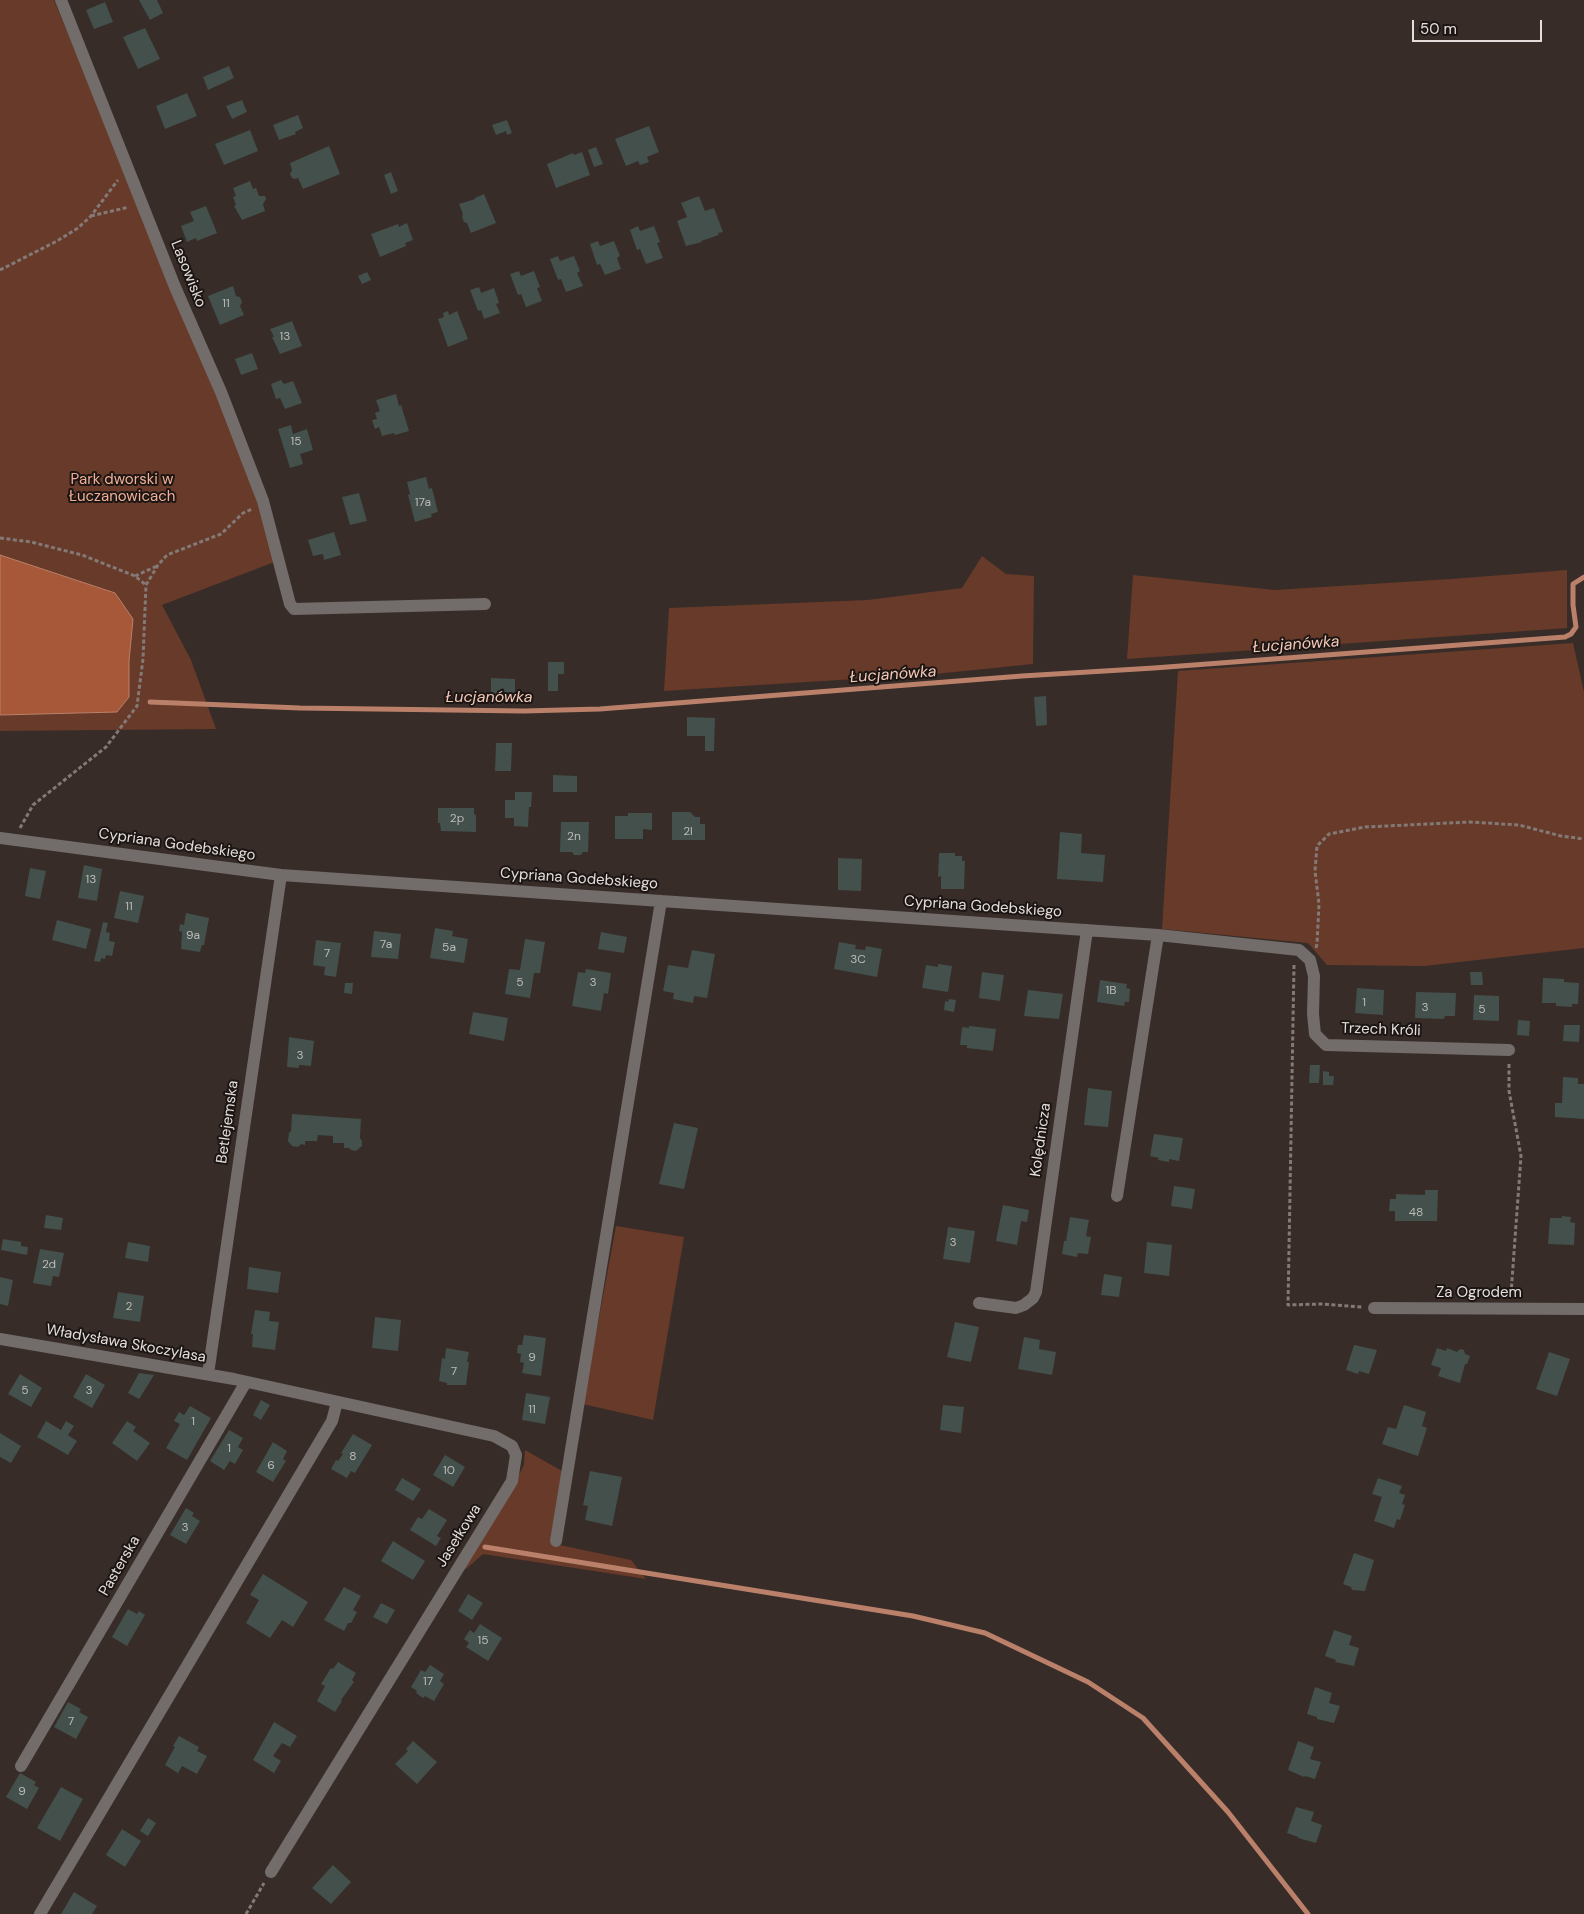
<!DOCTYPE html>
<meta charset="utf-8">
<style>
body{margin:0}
#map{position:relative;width:1584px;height:1914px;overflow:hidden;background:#372c28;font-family:"DM Sans",sans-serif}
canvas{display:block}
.scale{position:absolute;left:1412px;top:20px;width:130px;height:22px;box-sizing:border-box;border:2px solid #e5dddb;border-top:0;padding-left:6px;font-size:15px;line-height:18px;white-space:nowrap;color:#e5dddb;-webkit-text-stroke:4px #1b1614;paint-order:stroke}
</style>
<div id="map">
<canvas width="1584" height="1914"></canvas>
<div class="scale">50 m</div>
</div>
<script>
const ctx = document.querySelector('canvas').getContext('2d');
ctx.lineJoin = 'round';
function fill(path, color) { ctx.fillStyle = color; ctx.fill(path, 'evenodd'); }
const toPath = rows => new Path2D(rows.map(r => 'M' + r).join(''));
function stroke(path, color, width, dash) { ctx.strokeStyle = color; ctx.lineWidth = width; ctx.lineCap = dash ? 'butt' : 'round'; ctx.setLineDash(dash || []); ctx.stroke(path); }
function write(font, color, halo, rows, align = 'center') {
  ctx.font = font + ' "DM Sans",sans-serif'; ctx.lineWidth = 4; ctx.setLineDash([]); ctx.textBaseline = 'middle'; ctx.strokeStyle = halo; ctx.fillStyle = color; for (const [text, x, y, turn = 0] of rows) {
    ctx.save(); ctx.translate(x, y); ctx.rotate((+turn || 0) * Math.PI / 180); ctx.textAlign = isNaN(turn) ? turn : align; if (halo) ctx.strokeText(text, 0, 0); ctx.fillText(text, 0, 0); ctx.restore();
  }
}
fill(toPath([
 [0,0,54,0,240,451,277,561,162,605,191,660,216,729,0,731],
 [982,556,1006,574,1034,576,1033,664,935,674,664,691,669,608,868,600,962,588],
 [1567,570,1567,628,1127,659,1133,575,1275,590,1451,579],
 [1573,643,1584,692,1584,948,1424,966,1327,965,1308,943,1162,929,1178,671],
 [616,1226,684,1237,653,1420,583,1404],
 [525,1450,562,1471,550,1543,631,1560,646,1579,483,1554,466,1569,463,1566,509,1494,524,1465]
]), '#683a29');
const water = toPath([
 [0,555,115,593,133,619,129,661,129,697,117,712,0,715,0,555]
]);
fill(water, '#a75839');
stroke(water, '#ba806a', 1);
stroke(toPath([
 [150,702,300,708,524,711,600,709,1022,676,1154,668,1565,637,1571,634,1576,627,1573,605,1573,584,1584,577],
 [485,1547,913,1616,985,1633,1088,1682,1143,1718,1228,1812,1308,1914]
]), '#ba806a', 5);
fill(toPath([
 [139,0,157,0,163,13,150,20],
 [105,2,113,22,94,29,86,10],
 [145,28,160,59,138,69,123,37],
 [229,66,234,78,208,90,203,77],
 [187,93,197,116,165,129,156,106],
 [242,100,247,112,232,119,226,106],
 [298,115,303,128,295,132,296,134,279,140,273,125],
 [507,120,512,133,507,135,506,131,496,135,492,125],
 [649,126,659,152,647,157,649,162,640,165,638,161,626,166,615,139],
 [250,130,258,151,224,165,215,144],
 [329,146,340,174,303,189,298,178,295,179,292,178,290,174,292,170,290,163],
 [596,147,603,164,594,167,588,150],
 [582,152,590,175,556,188,547,164,573,153,574,155],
 [391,172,398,191,391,194,384,175],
 [250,181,253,189,256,188,259,196,265,196,266,199,263,204,265,211,242,220,234,206,236,205,233,197,236,196,233,188],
 [484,194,496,223,471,233,467,223,464,222,462,217,463,214,459,204,475,199,475,198],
 [699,196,705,211,714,208,723,232,718,233,719,235,701,241,702,242,686,246,677,221,687,217,681,203],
 [206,206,217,233,197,241,196,238,187,242,181,226,194,221,190,212],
 [407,223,413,240,405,243,406,246,380,257,371,234,398,224,399,227],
 [638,226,640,231,654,226,660,242,657,243,663,258,646,264,640,249,637,250,630,230],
 [598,241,600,246,614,241,620,256,617,258,621,269,605,275,600,264,597,265,590,244],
 [558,256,560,261,574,256,580,271,577,273,583,286,566,292,561,279,558,280,550,259],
 [519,271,521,276,534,271,540,287,537,288,542,301,526,307,521,294,518,295,510,274],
 [367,272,371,280,362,284,358,276],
 [233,286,236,296,240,297,242,302,240,306,244,315,220,325,208,296],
 [479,287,481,293,494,288,499,303,496,304,500,313,484,319,481,310,478,311,470,290],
 [448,311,449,315,457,311,468,339,448,347,438,319,444,317,443,313],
 [292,321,302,346,280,354,272,337,274,337,270,329],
 [252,353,258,369,241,375,235,359],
 [281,380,284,384,293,381,302,403,285,409,280,398,276,399,271,384],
 [396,394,399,406,401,405,409,431,395,435,394,433,382,436,379,427,375,429,372,420,377,419,375,413,380,411,376,400],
 [291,425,293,434,307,429,313,450,300,454,303,464,290,468,278,429],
 [426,477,429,489,432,488,438,512,431,514,432,517,415,522,408,495,410,494,407,482],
 [359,493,367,521,350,525,342,497],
 [334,532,341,555,324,560,323,554,313,556,308,540],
 [548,662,564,662,564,674,558,674,558,691,548,691],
 [491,678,515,679,515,695,491,695],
 [1046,696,1047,725,1036,726,1034,697],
 [687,717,715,718,714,751,705,751,705,736,687,736],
 [496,743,512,743,511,771,495,771],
 [553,775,577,776,577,792,553,792],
 [515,792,532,792,531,807,529,807,528,827,514,826,514,818,505,818,505,800,515,800],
 [438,808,474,808,474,814,476,815,476,832,441,831,440,823,438,823],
 [672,812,690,812,695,817,700,817,700,824,705,824,705,840,672,840],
 [628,813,652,813,652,830,643,829,643,839,615,839,615,816,628,816],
 [561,822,589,822,588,852,583,852,581,855,574,855,572,852,560,852],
 [1060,832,1082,834,1081,853,1105,855,1103,882,1057,879],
 [939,853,955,853,955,856,962,856,962,861,965,861,964,889,941,889,941,876,938,877],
 [838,858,862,859,861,891,838,890],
 [84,865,102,869,97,901,78,898],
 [30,868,46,871,40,899,25,896],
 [120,891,144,896,138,923,114,918],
 [186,913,209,918,204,945,202,945,200,952,181,949,182,932,179,931,180,924,184,925],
 [57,920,91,929,86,949,52,940],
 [103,922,108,923,106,932,110,933,109,941,115,942,112,956,106,955,105,959,101,958,100,962,94,961],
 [435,928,453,931,452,936,468,939,464,963,430,958],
 [374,931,401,934,398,959,371,957],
 [601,932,627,937,624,953,598,949],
 [525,939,545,942,540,973,534,973,530,998,505,994,509,969,520,970],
 [316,940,341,943,336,977,324,975,325,967,313,965],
 [839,942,856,945,855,949,865,950,866,946,882,949,877,977,834,969],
 [692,950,715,954,707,998,694,996,693,1003,673,999,674,993,663,991,668,965,688,968],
 [938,964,952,966,948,992,922,988,926,965,938,967],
 [586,969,611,973,608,994,604,993,601,1011,572,1006,578,972,585,973],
 [982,972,1004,975,1000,1001,979,998],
 [1470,972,1482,972,1483,985,1471,985],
 [1543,978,1564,979,1564,982,1579,983,1578,1004,1572,1004,1572,1007,1556,1006,1556,1003,1542,1003],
 [1100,980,1127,984,1126,988,1130,989,1129,1002,1125,1002,1124,1006,1097,1002],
 [345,983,353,983,352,994,344,993],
 [1357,988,1384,990,1383,1015,1355,1013],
 [1028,990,1063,994,1059,1019,1024,1016],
 [1416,992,1456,993,1455,1016,1445,1016,1444,1019,1415,1018],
 [1474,995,1499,996,1499,1021,1473,1020],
 [949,999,956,1000,954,1012,944,1010,945,1001,948,1002],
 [473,1012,508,1018,504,1041,469,1034],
 [1518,1020,1530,1021,1529,1036,1517,1035],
 [1564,1025,1580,1025,1579,1042,1563,1041],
 [969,1026,996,1029,993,1051,967,1048,967,1045,960,1045,962,1027,969,1028],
 [289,1037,314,1041,311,1066,299,1065,299,1068,287,1067],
 [1310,1065,1320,1065,1319,1083,1309,1083],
 [1323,1071,1329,1072,1329,1076,1334,1076,1333,1085,1323,1085],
 [1563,1077,1578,1078,1578,1084,1584,1084,1584,1119,1555,1117,1555,1103,1562,1103],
 [1088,1088,1112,1091,1108,1127,1084,1125],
 [292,1114,361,1119,360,1138,362,1141,362,1146,356,1151,351,1150,349,1148,344,1148,344,1143,333,1143,333,1136,318,1135,317,1141,305,1141,305,1145,301,1144,298,1147,292,1146,288,1141,289,1133,291,1131],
 [674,1123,698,1128,684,1189,659,1184],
 [1154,1134,1183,1138,1179,1161,1169,1159,1169,1162,1158,1160,1159,1158,1150,1156],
 [1174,1186,1195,1189,1192,1209,1171,1206],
 [1425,1190,1438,1190,1437,1221,1395,1221,1395,1211,1389,1211,1390,1199,1396,1199,1396,1194,1425,1195],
 [1003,1205,1029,1210,1027,1222,1021,1221,1017,1245,996,1241],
 [46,1215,63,1218,61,1230,44,1228],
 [1562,1216,1571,1217,1570,1222,1575,1223,1574,1245,1548,1244,1550,1218,1562,1218],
 [1070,1217,1089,1220,1086,1236,1091,1237,1088,1254,1078,1253,1077,1257,1062,1254,1064,1241,1066,1241],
 [948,1227,975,1231,970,1263,943,1259],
 [3,1239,21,1242,21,1246,28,1247,27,1255,1,1250],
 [128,1242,150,1246,148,1262,125,1258],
 [1147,1242,1172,1245,1169,1276,1144,1273],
 [40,1249,64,1253,59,1277,53,1276,51,1286,33,1283],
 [249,1267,281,1272,278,1293,247,1289],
 [1104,1274,1122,1277,1119,1297,1101,1295],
 [0,1277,13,1280,8,1306,0,1304],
 [118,1292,144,1296,140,1322,113,1318],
 [255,1310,270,1312,269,1321,279,1322,275,1350,252,1347,253,1334,251,1334],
 [375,1317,401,1320,398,1351,372,1348],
 [955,1322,979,1327,971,1362,947,1357],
 [524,1335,546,1338,541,1376,522,1373,524,1363,520,1362,521,1354,517,1353,518,1345,522,1345],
 [1024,1337,1040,1340,1039,1349,1056,1352,1052,1375,1018,1369],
 [1354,1345,1377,1350,1369,1374,1359,1371,1358,1374,1346,1370],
 [446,1348,469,1352,467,1362,469,1362,466,1385,447,1385,447,1383,439,1381,442,1358,445,1359],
 [1437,1348,1446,1351,1447,1348,1457,1352,1460,1349,1464,1350,1465,1354,1470,1356,1467,1364,1465,1364,1460,1383,1438,1376,1441,1368,1431,1365],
 [1549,1352,1570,1359,1557,1396,1536,1389],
 [139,1373,154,1375,139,1399,128,1393],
 [20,1374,42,1388,31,1407,8,1394],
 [86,1374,105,1385,92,1408,73,1397],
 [526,1393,550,1397,545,1424,522,1420],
 [261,1400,270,1405,261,1420,253,1415],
 [943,1405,964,1407,961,1433,940,1430],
 [1404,1405,1426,1412,1422,1426,1427,1428,1418,1456,1382,1444,1388,1427,1396,1429],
 [190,1406,211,1418,187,1460,166,1448,180,1424,174,1421,179,1412,184,1415],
 [46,1421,61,1430,66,1421,74,1426,68,1435,77,1441,68,1455,37,1437],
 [127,1421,136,1427,133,1431,150,1443,137,1461,112,1443],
 [229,1430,243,1438,238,1447,243,1450,235,1464,230,1461,224,1470,210,1461],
 [0,1433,21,1446,11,1463,0,1457],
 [353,1434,372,1445,355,1473,351,1471,347,1478,331,1469,336,1460,338,1461,343,1454,341,1453],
 [273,1442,287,1451,283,1459,286,1461,273,1482,256,1472],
 [445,1455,465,1467,453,1487,433,1475],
 [590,1471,622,1477,612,1526,585,1520,588,1506,583,1505],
 [402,1478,421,1489,413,1501,395,1490],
 [1378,1478,1402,1486,1399,1493,1405,1495,1402,1504,1405,1505,1400,1520,1397,1519,1394,1528,1374,1521,1382,1497,1372,1494],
 [186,1508,194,1513,192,1516,200,1521,186,1544,170,1535],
 [429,1509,447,1520,437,1536,441,1538,436,1546,410,1530,418,1517,422,1519],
 [393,1541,425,1561,413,1580,381,1561],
 [1354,1553,1374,1560,1365,1591,1352,1590,1351,1587,1343,1584],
 [263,1574,308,1602,293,1627,282,1620,270,1638,246,1623,259,1600,250,1595],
 [344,1587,361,1596,353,1610,357,1612,351,1623,348,1623,344,1631,324,1620],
 [468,1594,483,1603,472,1620,458,1611],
 [381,1603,395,1610,387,1624,373,1617],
 [128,1609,137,1614,139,1611,145,1615,127,1646,112,1637],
 [480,1624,502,1638,488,1661,466,1647,469,1643,464,1639,470,1630,474,1633],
 [1334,1630,1352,1636,1349,1645,1359,1648,1354,1666,1335,1662,1336,1660,1325,1656],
 [338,1662,356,1673,352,1680,354,1682,341,1700,342,1701,335,1712,317,1701,325,1686,321,1684,331,1668,333,1669],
 [430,1665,444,1674,440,1681,444,1684,434,1701,425,1696,423,1698,416,1693,417,1691,411,1687,421,1670,425,1672],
 [1315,1687,1332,1693,1329,1703,1340,1706,1334,1723,1317,1719,1317,1717,1307,1714],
 [68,1702,81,1709,79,1712,88,1717,76,1739,54,1727],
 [274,1722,297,1736,290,1747,282,1743,273,1756,281,1761,274,1773,253,1760],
 [179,1736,199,1747,197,1751,207,1756,197,1774,182,1766,178,1773,165,1765,175,1747,173,1746],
 [413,1741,437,1762,417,1784,395,1764,408,1751,406,1749],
 [1298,1741,1314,1747,1310,1759,1321,1762,1315,1779,1305,1776,1304,1777,1288,1770],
 [20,1773,36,1782,34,1785,39,1788,27,1809,6,1797],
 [61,1787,83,1799,60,1841,37,1828],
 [1296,1807,1314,1812,1311,1821,1322,1825,1316,1843,1298,1838,1298,1837,1287,1833],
 [148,1818,156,1823,148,1836,140,1831],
 [122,1829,141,1841,125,1867,106,1855],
 [333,1865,351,1882,331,1904,312,1888],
 [74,1892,97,1906,92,1914,61,1914]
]), '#43504c');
stroke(toPath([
 [91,216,129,207],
 [0,270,57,241,78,228,91,216,118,180],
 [0,538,31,542,82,555,135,576,146,585],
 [135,576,157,566],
 [20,828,33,805,106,747,137,706,143,659,146,585,158,565,167,555,221,534,243,513,252,509],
 [1316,948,1317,944,1319,904,1315,871,1317,846,1329,834,1365,827,1470,822,1519,825,1561,836,1584,839],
 [1294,965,1288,1305,1322,1304,1362,1307],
 [1509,1064,1509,1091,1521,1156,1511,1294],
 [246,1914,264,1883]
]), '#837976', 3, [4, 2.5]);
stroke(toPath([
 [61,0,175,287,221,392,263,501,290,604,294,609,485,604],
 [0,838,281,875,1158,935,1299,950,1310,960,1314,976,1313,1014,1315,1034,1326,1045,1509,1050],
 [1117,1196,1158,935],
 [979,1303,1016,1308,1024,1305,1033,1298,1036,1292,1087,930],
 [1374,1308,1584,1309],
 [0,1339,234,1379,494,1436,512,1446,516,1455,512,1481,271,1872],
 [208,1374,281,875],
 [556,1541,661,901],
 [21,1766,246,1382],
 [40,1914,332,1421,337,1402]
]), '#726c6a', 12);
write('12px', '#bcbab7', null, [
 ["11",226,304],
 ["13",285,337],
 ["15",296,442],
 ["17a",423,503],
 ["2p",457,819],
 ["2l",688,832],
 ["2n",574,837],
 ["13",91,880],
 ["11",129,907],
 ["9a",193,936],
 ["7a",386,945],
 ["5a",449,948],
 ["7",327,954],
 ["3C",858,960],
 ["5",520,983],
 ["3",593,983],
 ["1B",1111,991],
 ["1",1364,1003],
 ["3",1425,1008],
 ["5",1482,1010],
 ["3",300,1056],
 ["48",1416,1213],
 ["3",953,1243],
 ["2d",49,1265],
 ["2",129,1307],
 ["9",532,1358],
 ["7",454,1372],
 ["5",25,1391],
 ["3",89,1391],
 ["11",532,1410],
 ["1",193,1422],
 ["1",229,1449],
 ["8",353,1457],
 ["6",271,1466],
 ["10",449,1471],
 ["3",185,1528],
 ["15",483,1641],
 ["17",428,1682],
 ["7",71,1722],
 ["9",22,1792]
]);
write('15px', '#e5dddb', '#1b1614', [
 ["Lasowisko",188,274,68],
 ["Cypriana Godebskiego",177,845,8],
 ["Cypriana Godebskiego",579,879,4],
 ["Cypriana Godebskiego",983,907,4],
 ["Trzech Króli",1381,1030,2],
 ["Betlejemska",228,1122,-82],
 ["Kolędnicza",1041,1140,-82],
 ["Za Ogrodem",1479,1293],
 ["Władysława Skoczylasa",126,1344,10],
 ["Jasełkowa",459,1536,-58],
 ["Pasterska",120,1566,-60]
]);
write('15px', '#f2af96', '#1b1614', [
 ["Park dworski w",122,480],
 ["Łuczanowicach",122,497]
]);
write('italic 16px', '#f6c8b7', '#1b1614', [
 ["Łucjanówka",1296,645,-4],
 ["Łucjanówka",893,675,-4],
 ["Łucjanówka",489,698]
]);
</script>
